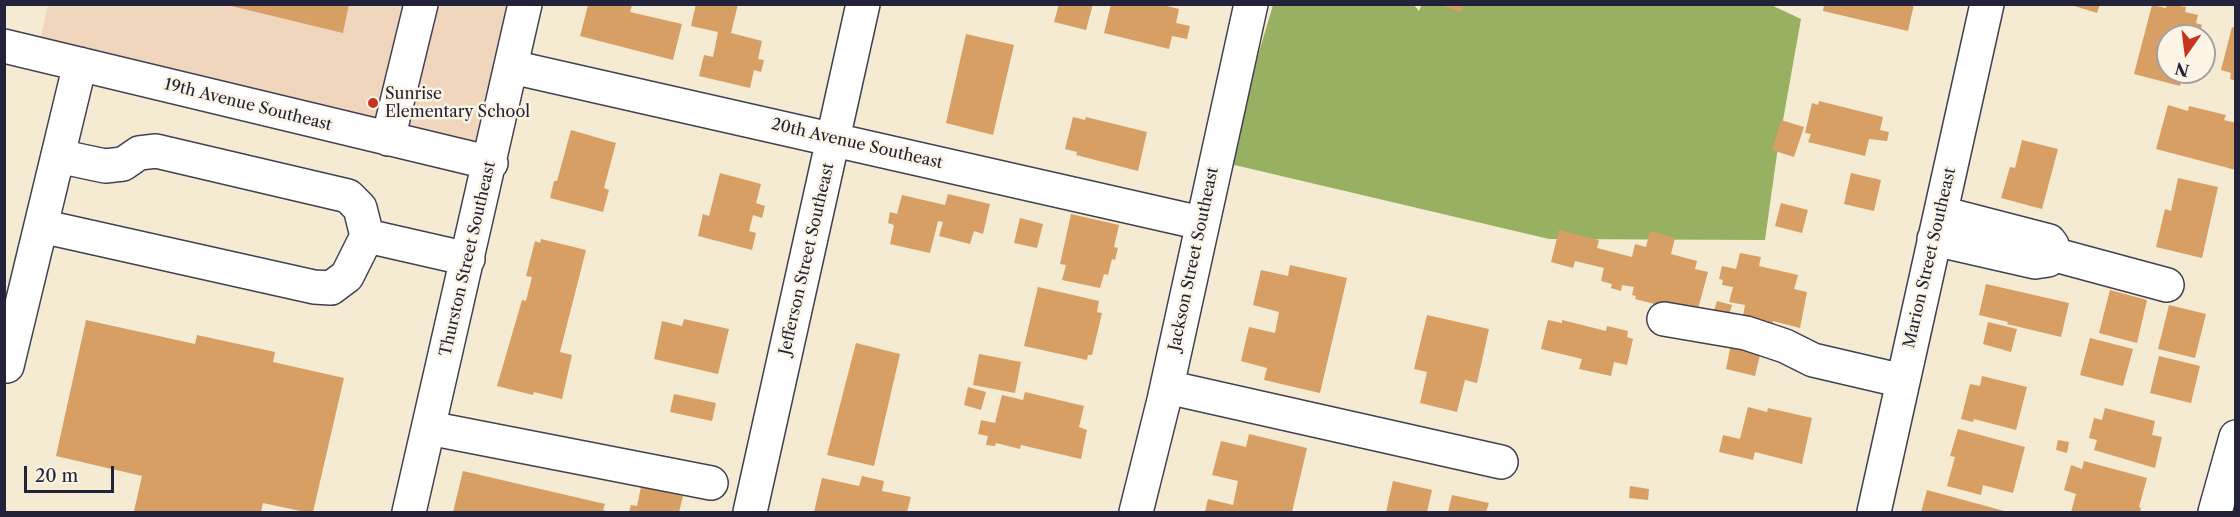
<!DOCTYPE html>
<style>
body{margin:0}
#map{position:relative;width:2240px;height:517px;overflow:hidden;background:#f5ebd2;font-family:"Libre Caslon Text",serif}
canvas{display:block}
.frame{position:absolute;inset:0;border:6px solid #22223b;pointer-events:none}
.north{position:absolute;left:2156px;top:24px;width:60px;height:60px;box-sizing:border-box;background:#fcf5e5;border:2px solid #a5a1a1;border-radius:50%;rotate:194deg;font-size:16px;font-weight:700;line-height:24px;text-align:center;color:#22223b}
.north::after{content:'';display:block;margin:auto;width:21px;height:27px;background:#c8321e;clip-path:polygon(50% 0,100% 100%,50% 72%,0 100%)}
.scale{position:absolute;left:24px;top:466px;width:90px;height:27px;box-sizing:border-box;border:3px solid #22223b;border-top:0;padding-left:8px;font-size:18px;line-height:21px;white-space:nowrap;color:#22223b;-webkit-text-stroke:4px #fcf5e5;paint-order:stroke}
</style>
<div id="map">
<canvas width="2240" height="517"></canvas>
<div class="frame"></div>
<div class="north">N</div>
<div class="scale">20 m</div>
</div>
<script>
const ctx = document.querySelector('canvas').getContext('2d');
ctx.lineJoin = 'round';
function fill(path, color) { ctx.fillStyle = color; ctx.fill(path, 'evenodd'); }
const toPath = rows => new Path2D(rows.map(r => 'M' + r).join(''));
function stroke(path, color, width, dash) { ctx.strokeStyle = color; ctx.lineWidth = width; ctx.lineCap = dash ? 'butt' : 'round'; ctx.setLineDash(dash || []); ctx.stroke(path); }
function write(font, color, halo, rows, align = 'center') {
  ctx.font = font + ' "Libre Caslon Text",serif'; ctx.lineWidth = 5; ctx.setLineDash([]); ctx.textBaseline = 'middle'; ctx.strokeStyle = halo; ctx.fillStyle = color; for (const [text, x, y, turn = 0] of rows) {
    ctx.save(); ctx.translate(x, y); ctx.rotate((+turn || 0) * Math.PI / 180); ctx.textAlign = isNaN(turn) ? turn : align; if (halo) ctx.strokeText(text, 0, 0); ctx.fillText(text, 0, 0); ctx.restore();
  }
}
fill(toPath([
 [48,5,525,5,491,163,37,54]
]), '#f0d6bc');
fill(toPath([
 [1413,4,1419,11,1422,4,1769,4,1801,19,1777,154,1765,240,1549,239,1226,163,1273,5]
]), '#98b061');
fill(toPath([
 [223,4,349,4,343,33],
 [696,4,738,4,731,33,762,41,758,59,764,60,761,72,754,70,750,88,699,76,704,55,713,57,718,32,691,26],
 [1059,4,1093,4,1086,30,1054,22],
 [1111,4,1159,4,1179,9,1176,23,1190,26,1187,39,1172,36,1169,49,1104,33],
 [1435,4,1463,4,1462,12],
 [1824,4,1914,4,1908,31,1823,11],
 [2068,4,2100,4,2097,13],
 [2167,4,2186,7,2185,12,2198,15,2196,23,2202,25,2199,36,2168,36,2168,72,2184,72,2180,86,2134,74,2152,5,2166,8],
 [588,5,632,5,630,12,682,24,673,60,580,36],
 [2232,27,2236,28,2236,81,2230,79,2231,73,2221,70],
 [966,34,1014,45,993,135,946,123],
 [1819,101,1883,117,1880,130,1889,132,1887,141,1869,139,1865,156,1808,142,1811,134,1805,133,1812,103,1818,105],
 [2168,105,2188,111,2189,106,2226,115,2224,120,2236,123,2236,170,2156,149],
 [1073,117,1085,120,1086,117,1147,132,1138,171,1076,155,1077,152,1065,149],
 [1781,120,1804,127,1794,157,1772,150],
 [571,130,616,143,604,188,609,190,603,212,550,198,554,181,557,181],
 [2022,140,2058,149,2042,209,2001,198,2010,167,2015,168],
 [720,173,761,184,756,203,765,206,762,218,753,215,749,231,756,233,752,250,698,236,703,214,709,216],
 [1851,173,1881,180,1874,211,1844,204],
 [2178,178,2218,187,2202,258,2156,247,2165,209,2171,211],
 [948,194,990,204,983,234,974,231,970,244,939,236,943,222,938,221,930,253,890,244,894,225,888,223,890,212,897,214,902,195,945,205],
 [1781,203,1808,210,1802,233,1775,226],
 [1071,214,1119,225,1114,247,1118,248,1115,260,1112,259,1108,275,1104,274,1100,288,1062,280,1066,265,1060,264],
 [1020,218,1043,224,1037,248,1014,243],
 [1559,230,1599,240,1597,248,1632,257,1635,244,1646,247,1650,231,1675,238,1671,254,1697,261,1695,269,1708,272,1698,309,1687,306,1685,312,1635,299,1636,296,1632,295,1634,287,1622,285,1621,291,1611,288,1612,284,1601,281,1604,268,1575,261,1573,268,1551,262],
 [541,239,586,250,560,352,572,355,562,399,534,392,533,395,497,386,522,300,526,301,532,277,526,276,535,241,540,243],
 [1740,253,1761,257,1759,266,1798,275,1794,289,1807,292,1800,328,1773,321,1771,328,1742,321,1745,305,1729,302,1733,287,1722,285,1723,280,1719,279,1722,266,1736,269],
 [1290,265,1347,278,1320,393,1264,380,1267,368,1241,361,1249,327,1275,333,1279,312,1253,305,1261,270,1288,276],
 [1986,284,2069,303,2061,337,2007,324,2008,322,1979,315],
 [1038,287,1099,301,1097,312,1102,313,1092,355,1088,355,1087,360,1024,346],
 [2110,290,2147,300,2137,343,2099,333],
 [1717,301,1732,305,1726,325,1711,320],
 [2169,305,2206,314,2195,358,2158,349],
 [1427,315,1489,329,1477,383,1465,380,1457,412,1420,403,1427,372,1414,369],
 [684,319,729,329,718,374,654,359,662,321,682,326],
 [86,320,195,344,197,335,275,352,273,362,344,378,313,512,305,512,263,503,261,512,142,512,134,511,142,476,56,456],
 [1548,320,1562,323,1562,320,1606,331,1607,326,1628,331,1627,337,1633,339,1627,365,1614,362,1611,376,1579,369,1582,359,1541,349],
 [1988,322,2017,329,2011,352,1983,344],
 [2090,338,2133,349,2123,386,2080,375],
 [1732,339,1762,346,1755,376,1726,369],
 [856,343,900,354,874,466,827,455],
 [979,354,1021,362,1015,393,973,385],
 [2159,356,2200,366,2191,403,2150,393],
 [1982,376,2027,387,2016,430,1974,419,1973,422,1961,419,1970,384,1980,386],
 [968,387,986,392,981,410,964,405],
 [1025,392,1084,406,1079,427,1087,430,1081,459,1021,445,1020,449,996,443,995,446,986,445,988,436,978,434,981,420,995,423,1002,395,1023,400],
 [674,394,716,403,712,421,670,412],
 [1748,407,1767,412,1768,408,1812,418,1802,464,1755,452,1753,460,1719,452,1723,435,1740,439],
 [2105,408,2155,421,2152,435,2162,437,2155,468,2094,450,2097,440,2089,438,2094,418,2102,420],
 [1958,429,2025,447,2013,493,1983,485,1981,495,1947,486,1955,457,1950,456],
 [1249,434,1307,448,1292,512,1205,512,1208,499,1233,505,1238,481,1212,475,1221,441,1246,447],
 [2058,440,2069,442,2067,453,2056,450],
 [2084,461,2147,478,2139,507,2141,508,2140,512,2071,512,2076,494,2064,490,2071,465,2082,469],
 [463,471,605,504,603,510,609,512,453,512],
 [862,476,884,481,882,491,911,497,907,512,814,512,822,478,859,486],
 [1393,481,1432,490,1427,512,1386,512],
 [1630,486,1649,489,1648,500,1629,498],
 [641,487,683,496,679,512,629,512,631,505,637,506],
 [1927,490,2008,512,1921,512],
 [1452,495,1489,503,1486,512,1448,512]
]), '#d79f64');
const minor = toPath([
 [4,46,491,163],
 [512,67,1201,223],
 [388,139,421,4],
 [58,156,105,166,123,164,139,153,156,151,348,196,360,208,367,236,468,259],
 [41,226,314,287,331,288,347,276,367,236],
 [1934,239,2035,262,2048,260,2052,254,2052,245,2049,241,1941,213],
 [2052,254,2167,285],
 [1664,319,1746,333,1785,346,1813,360,1903,381],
 [7,366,80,64],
 [1167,387,1501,462],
 [429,428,711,483],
 [409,512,525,4],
 [750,512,863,4],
 [1136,512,1164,400,1251,4],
 [1874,512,1987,4],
 [2215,512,2236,437]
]);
stroke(minor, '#424052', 36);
stroke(minor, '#fff', 33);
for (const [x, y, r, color] of [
 [373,103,6,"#c8321e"]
]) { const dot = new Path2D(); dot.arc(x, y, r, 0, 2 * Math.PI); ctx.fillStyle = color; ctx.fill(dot); stroke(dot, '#fcf5e5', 2); }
write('16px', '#22223b', '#fcf5e5', [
 ["Sunrise",385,94],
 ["Elementary School",385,112]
], 'left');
write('16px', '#22223b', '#fcf5e5', [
 ["19th Avenue Southeast",248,105,14],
 ["20th Avenue Southeast",857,144,13],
 ["Marion Street Southeast",1930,258,-77],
 ["Thurston Street Southeast",468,259,-77],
 ["Jefferson Street Southeast",807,259,-77],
 ["Jackson Street Southeast",1194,259,-78]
]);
</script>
